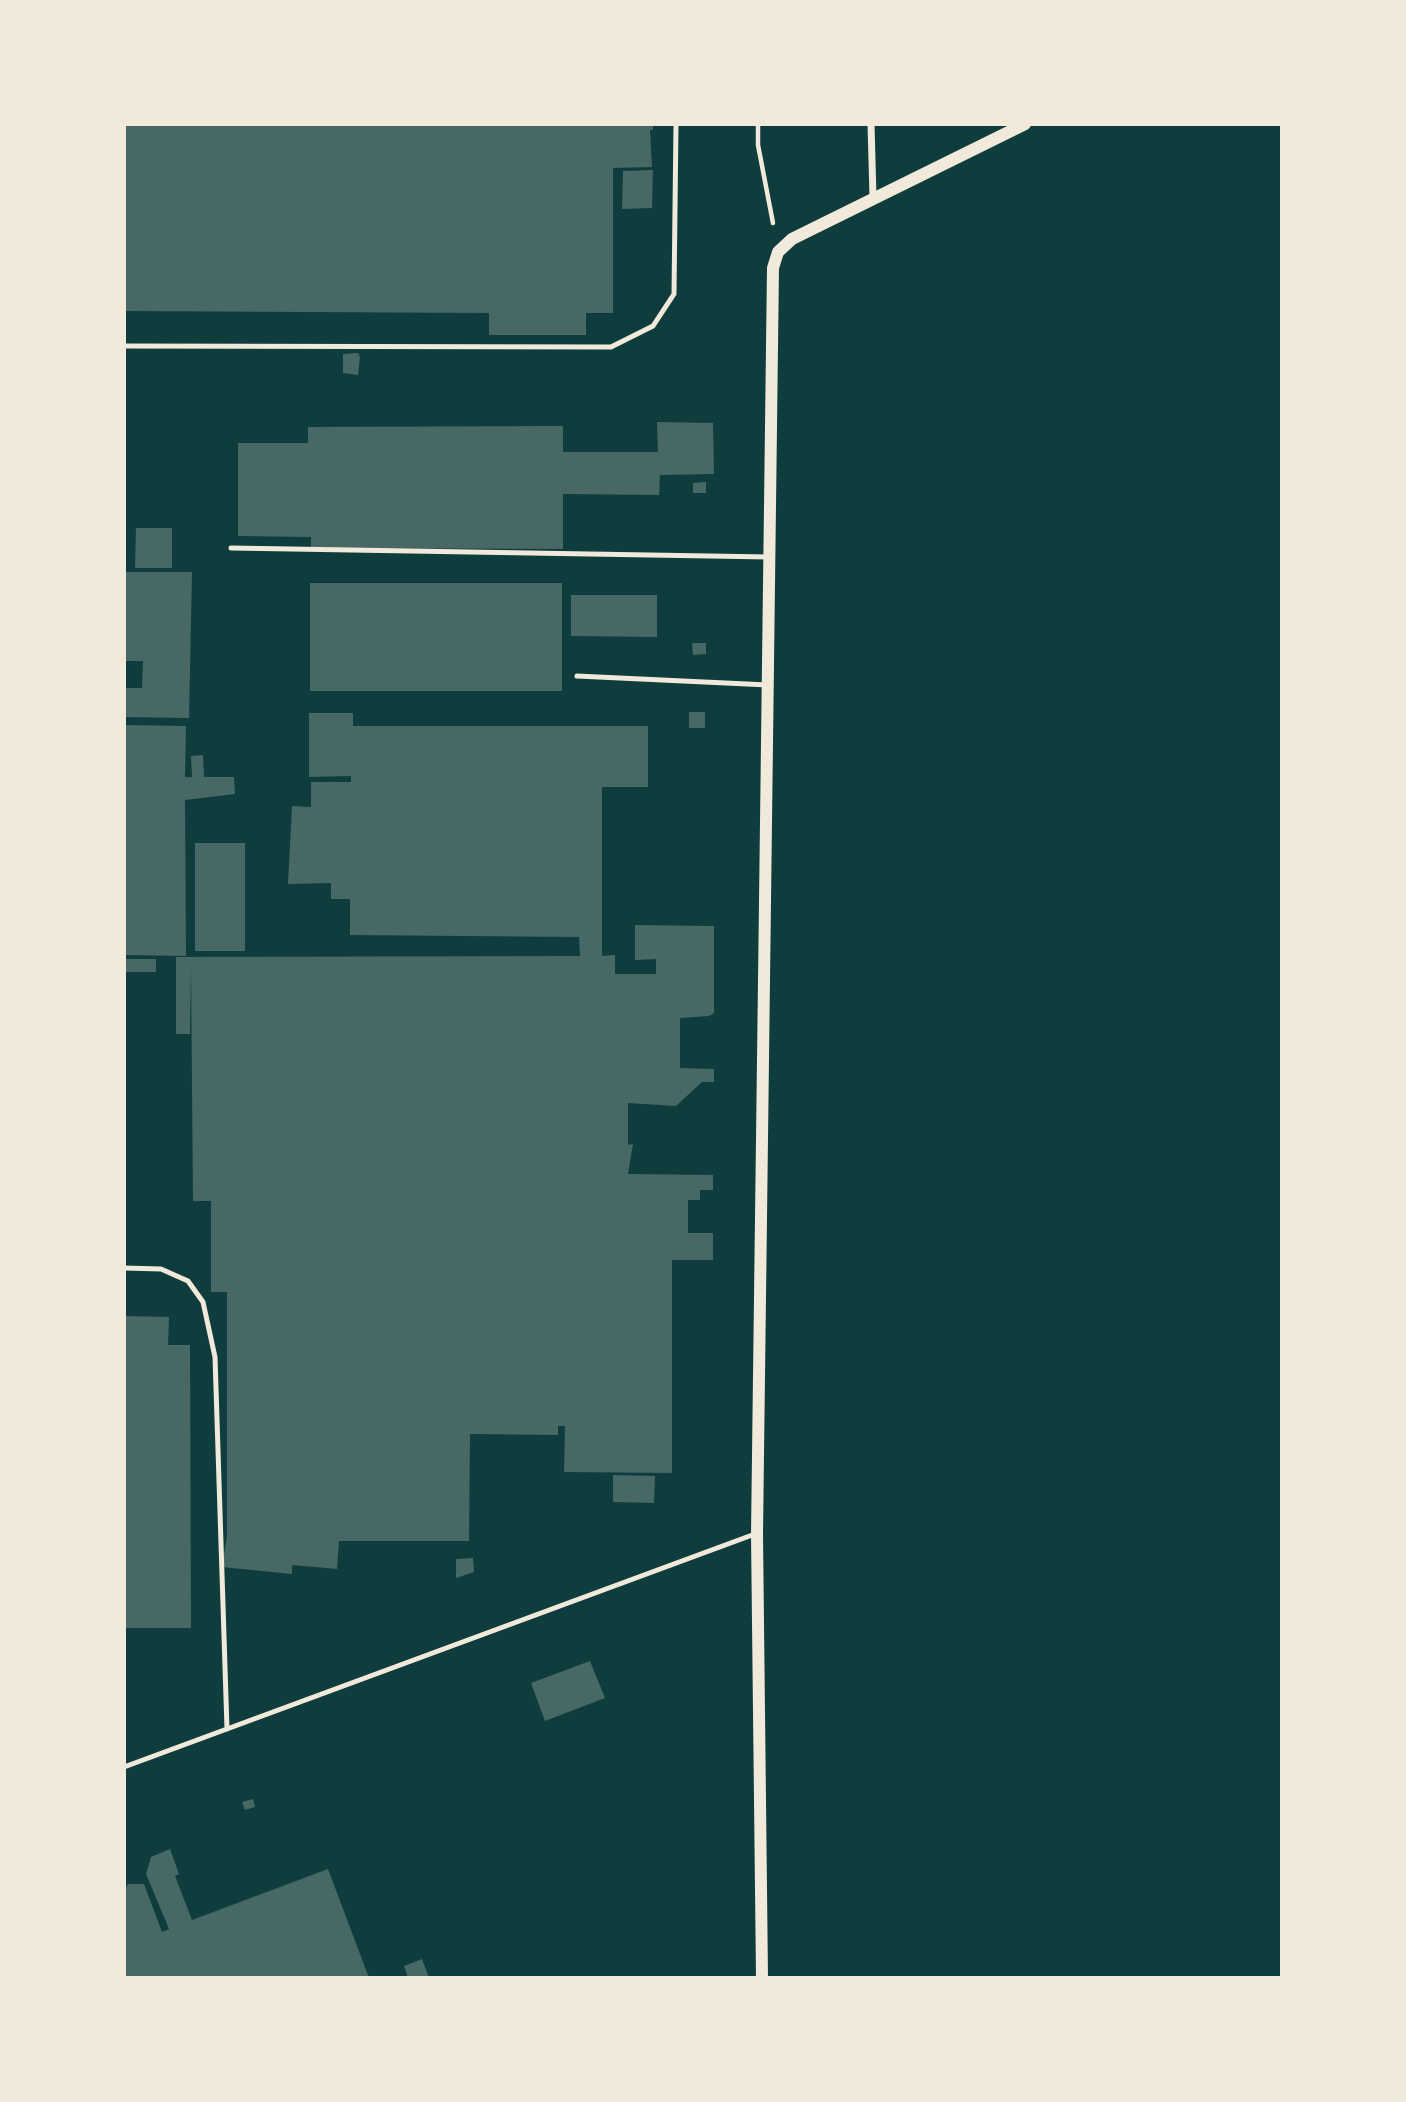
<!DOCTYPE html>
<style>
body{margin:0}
#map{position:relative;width:1406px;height:2102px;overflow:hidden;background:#0f3d3e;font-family:"Exo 2",sans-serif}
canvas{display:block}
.frame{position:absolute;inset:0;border:126px solid #f1e9da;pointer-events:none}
</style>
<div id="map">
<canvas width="1406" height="2102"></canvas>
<div class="frame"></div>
</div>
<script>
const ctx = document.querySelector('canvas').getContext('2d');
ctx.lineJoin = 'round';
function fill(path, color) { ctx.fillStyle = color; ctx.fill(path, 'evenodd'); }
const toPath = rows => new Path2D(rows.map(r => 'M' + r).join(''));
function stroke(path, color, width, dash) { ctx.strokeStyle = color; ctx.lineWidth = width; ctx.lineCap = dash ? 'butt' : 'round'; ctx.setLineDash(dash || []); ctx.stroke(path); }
fill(toPath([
 [124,124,653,124,653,130,650,130,652,167,613,168,613,313,586,313,586,335,489,335,489,313,124,311],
 [653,170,652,208,622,209,623,171],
 [358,353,360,357,358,375,343,373,343,354],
 [657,422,713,423,714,474,660,475,659,495,563,494,563,549,311,548,311,537,238,536,238,443,308,443,308,427,563,426,563,452,658,452],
 [706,482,706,493,693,493,693,483],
 [136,528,172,528,172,568,135,568],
 [124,572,192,572,189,718,124,717,124,688,142,688,143,661,124,661],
 [310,583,562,583,562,691,310,691],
 [571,595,657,595,657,637,571,636],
 [692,643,706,643,706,654,693,655],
 [689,712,705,712,705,728,689,728],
 [309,713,353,713,353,726,648,726,648,787,602,787,602,956,615,955,615,974,656,974,656,959,635,960,635,925,714,926,714,1013,709,1016,680,1018,680,1068,714,1069,714,1082,702,1082,676,1106,628,1103,628,1145,633,1144,628,1174,713,1175,713,1190,700,1190,700,1200,688,1200,688,1233,713,1233,713,1260,672,1260,672,1473,564,1472,565,1426,558,1426,558,1435,470,1434,469,1541,339,1541,337,1569,292,1565,292,1574,222,1567,227,1536,227,1292,211,1292,211,1201,193,1201,191,966,190,1034,176,1034,176,957,580,956,579,937,350,935,350,899,331,899,331,883,288,884,292,806,311,807,311,782,351,782,351,776,309,777],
 [124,725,186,726,185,777,192,777,191,756,203,755,204,777,234,777,235,794,185,800,186,956,124,955],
 [195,843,245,843,245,951,195,951],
 [125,959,156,959,156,972,125,972],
 [124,1316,169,1317,168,1345,190,1345,191,1628,124,1628],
 [613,1475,655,1476,654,1503,613,1502],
 [473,1558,474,1572,456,1578,456,1559],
 [590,1661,605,1698,545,1721,531,1683],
 [253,1799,255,1807,245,1810,242,1802],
 [170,1849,179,1874,175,1876,192,1920,328,1869,369,1978,124,1978,124,1891,128,1884,144,1884,162,1932,169,1929,146,1874,151,1857],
 [422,1959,429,1978,408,1978,404,1966]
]), '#486865');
stroke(toPath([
 [758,124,758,145,773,223]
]), '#f1e9da', 4.5);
stroke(toPath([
 [124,346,611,347,653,326,674,294,676,124],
 [231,548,769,557],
 [577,676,768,685],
 [124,1268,161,1269,188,1281,203,1302,215,1357,227,1729],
 [124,1767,755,1534]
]), '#f1e9da', 5);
stroke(toPath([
 [871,124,873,197]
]), '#f1e9da', 7);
stroke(toPath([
 [762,1978,757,1534,773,268,778,252,792,239,1025,124]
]), '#f1e9da', 12);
</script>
